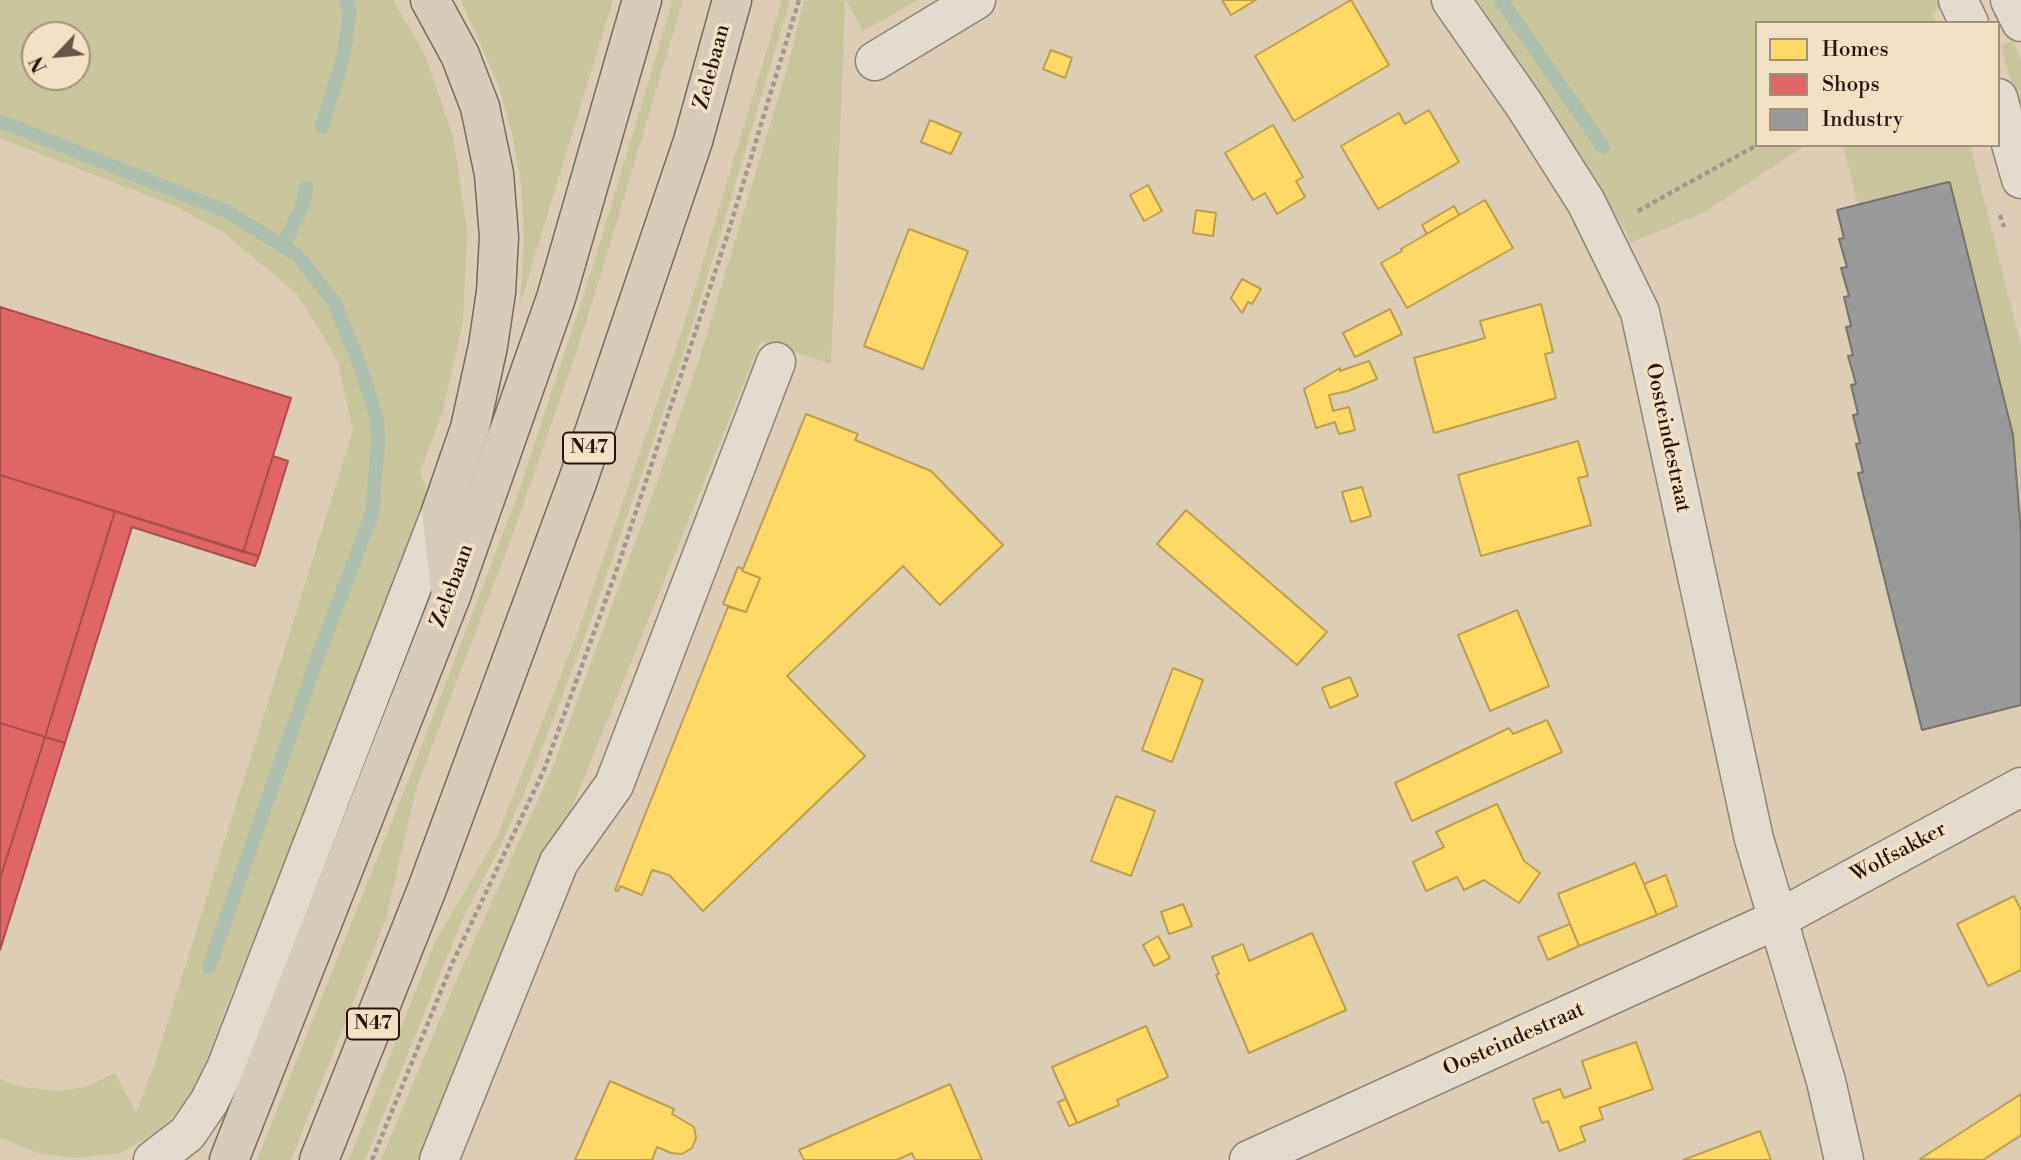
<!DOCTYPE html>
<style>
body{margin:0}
#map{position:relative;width:2021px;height:1160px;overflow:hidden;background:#dccdb4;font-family:"Libre Bodoni",serif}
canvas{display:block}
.legend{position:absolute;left:1755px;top:21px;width:245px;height:126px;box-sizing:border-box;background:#f3e1c4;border:2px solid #a1907c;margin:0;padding:9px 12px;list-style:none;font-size:21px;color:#251611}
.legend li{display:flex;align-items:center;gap:14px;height:35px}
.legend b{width:35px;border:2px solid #a1907c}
.north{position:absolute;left:21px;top:21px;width:70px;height:70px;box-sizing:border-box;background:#f3e1c4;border:2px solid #a1907c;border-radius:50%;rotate:244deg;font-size:19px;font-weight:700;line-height:28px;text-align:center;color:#251611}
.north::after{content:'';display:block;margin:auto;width:24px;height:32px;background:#65564a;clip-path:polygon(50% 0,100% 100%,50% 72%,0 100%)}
</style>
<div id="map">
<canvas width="2021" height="1160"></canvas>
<ul class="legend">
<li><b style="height:19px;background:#ffd966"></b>Homes</li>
<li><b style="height:19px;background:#e06666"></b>Shops</li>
<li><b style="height:19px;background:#999"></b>Industry</li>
</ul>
<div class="north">N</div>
</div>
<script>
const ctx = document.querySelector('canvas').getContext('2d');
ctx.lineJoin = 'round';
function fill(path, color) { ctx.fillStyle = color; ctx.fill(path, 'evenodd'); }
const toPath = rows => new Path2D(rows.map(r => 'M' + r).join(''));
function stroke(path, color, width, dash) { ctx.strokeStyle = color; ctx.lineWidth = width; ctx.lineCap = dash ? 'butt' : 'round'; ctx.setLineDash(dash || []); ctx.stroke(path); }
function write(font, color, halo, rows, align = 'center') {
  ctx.font = font + ' "Libre Bodoni",serif'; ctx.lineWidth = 7; ctx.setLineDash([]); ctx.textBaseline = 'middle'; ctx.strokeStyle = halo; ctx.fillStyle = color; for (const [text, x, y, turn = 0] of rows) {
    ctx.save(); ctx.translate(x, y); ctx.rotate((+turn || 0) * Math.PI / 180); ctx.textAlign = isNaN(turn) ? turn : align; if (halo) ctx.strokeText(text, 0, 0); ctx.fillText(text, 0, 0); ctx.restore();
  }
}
fill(toPath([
 [0,0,393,0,425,55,453,136,467,230,463,322,442,414,420,472,427,492,352,696,223,1015,198,1083,187,1101,160,1130,120,1153,75,1158,37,1153,0,1137,0,1079,21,1087,59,1091,85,1087,115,1073,136,1113,154,1066,353,431,338,361,298,295,223,232,177,207,0,138],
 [35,35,77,35,77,77,35,77],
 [461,0,613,0,520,304,524,240,521,184,512,133,498,84],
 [673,0,683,0,608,251,576,353,515,528,417,786,386,918,291,1160,257,1160,414,766,516,500,593,266],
 [782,0,790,0,715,252,681,361,586,634,530,779,501,845,462,920,365,1160,349,1160,434,944,497,837,579,629,682,331],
 [804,0,845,0,831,364,761,341,565,825,423,1160,381,1160,457,979,552,769,653,494,700,357,789,62],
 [846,0,918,0,863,31],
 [1477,0,1940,0,1945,7,1932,13,1937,23,1757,23,1757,145,1806,145,1705,212,1630,243,1627,233],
 [2013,40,2021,61,2021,117,2001,46],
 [1843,145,1970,145,2021,345,2021,534,2013,435,1950,184,1858,204]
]), '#c8c49b');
const homes = toPath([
 [1222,0,1256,0,1231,15,1222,0],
 [1351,0,1389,65,1294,121,1255,56,1351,0],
 [1051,50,1072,58,1065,78,1043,69,1051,50],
 [1429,110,1459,162,1378,209,1341,146,1399,113,1405,124,1429,110],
 [930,120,961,133,951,154,921,142,930,120],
 [1273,125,1303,177,1296,181,1305,197,1277,214,1265,193,1253,200,1225,153,1273,125],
 [1148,185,1162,211,1144,221,1130,195,1148,185],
 [1485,200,1513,248,1407,308,1381,263,1402,251,1401,249,1485,200],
 [1454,206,1459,215,1427,234,1422,225,1454,206],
 [1196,210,1216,213,1213,236,1193,233,1196,210],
 [909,229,968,251,923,369,864,346,909,229],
 [1242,279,1261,289,1252,304,1248,302,1242,313,1231,298,1242,279],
 [1541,304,1553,352,1545,354,1556,398,1434,433,1414,358,1485,338,1480,321,1541,304],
 [1390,309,1402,334,1355,357,1343,333,1390,309],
 [1369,361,1377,379,1348,391,1329,395,1333,411,1349,407,1355,430,1339,434,1335,422,1316,428,1304,389,1340,368,1340,371,1369,361],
 [806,414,858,434,855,440,931,471,1003,545,940,605,903,566,787,676,865,756,703,911,669,875,652,870,642,895,620,886,618,891,615,890,728,607,746,612,760,578,742,571,743,569,806,414],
 [1578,441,1588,476,1578,478,1591,525,1481,556,1458,475,1578,441],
 [1362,487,1371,516,1351,522,1342,492,1362,487],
 [1186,510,1327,632,1297,665,1157,544,1186,510],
 [738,567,743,569,742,571,760,578,746,612,723,604,738,567],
 [1517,610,1549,686,1490,711,1458,635,1517,610],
 [1173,668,1203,680,1172,762,1142,750,1173,668],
 [1350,677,1358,696,1330,708,1322,688,1350,677],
 [1547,720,1562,752,1412,821,1395,783,1509,728,1513,734,1547,720],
 [1116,796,1155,811,1131,876,1091,861,1116,796],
 [1497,804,1524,861,1540,873,1519,903,1484,880,1464,890,1457,877,1426,891,1413,862,1444,847,1436,832,1497,804],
 [1635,863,1657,915,1579,946,1558,894,1635,863],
 [1666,875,1677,906,1657,915,1644,884,1666,875],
 [2014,896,2021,910,2021,970,1988,986,1957,924,2014,896],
 [1183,904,1192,926,1169,934,1161,912,1183,904],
 [1570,924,1579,946,1548,960,1538,937,1570,924],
 [1312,933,1346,1010,1249,1053,1216,975,1219,974,1212,957,1243,944,1249,961,1312,933],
 [1158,936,1170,958,1154,966,1143,945,1158,936],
 [1146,1026,1168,1077,1117,1100,1119,1105,1077,1123,1052,1067,1146,1026],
 [1636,1042,1653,1089,1599,1108,1603,1119,1580,1127,1585,1141,1559,1151,1548,1121,1542,1123,1533,1099,1560,1089,1564,1098,1591,1088,1582,1061,1636,1042],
 [610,1081,674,1109,672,1114,694,1127,696,1138,692,1148,682,1154,671,1153,657,1147,652,1160,575,1160,610,1081],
 [950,1084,982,1160,915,1160,912,1153,897,1160,804,1160,799,1150,950,1084],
 [2021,1094,2021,1135,1983,1160,1920,1159,2021,1094],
 [1066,1099,1077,1123,1069,1126,1058,1102,1066,1099],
 [1760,1131,1771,1160,1683,1160,1760,1131]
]);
fill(homes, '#ffd966');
stroke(homes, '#be9e4c', 2);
const shops = toPath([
 [0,307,291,398,243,552,0,475,0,307],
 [273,456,288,461,259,556,243,552,273,456],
 [0,475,115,511,45,737,0,723,0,475],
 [115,511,259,556,255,566,132,527,65,743,45,737,115,511],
 [0,723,45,737,0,879,0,723],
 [45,737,65,743,0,950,0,879,45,737]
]);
fill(shops, '#e06666');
stroke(shops, '#a84e4c', 2);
const industry = toPath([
 [1948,182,1950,183,2013,435,2021,534,2021,705,1922,730,1858,473,1863,472,1856,444,1860,443,1853,415,1858,414,1851,385,1856,384,1848,356,1853,355,1846,327,1851,326,1844,297,1849,296,1841,268,1847,267,1839,239,1844,238,1837,210,1948,182]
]);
fill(industry, '#999');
stroke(industry, '#767270', 2);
stroke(toPath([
 [1501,0,1603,147],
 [0,121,228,212,297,255,334,302,361,368,377,419,378,444,372,514,318,656,209,967],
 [322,127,343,58,350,11,346,0],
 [283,246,303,205,306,188]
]), '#adbeac', 14);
const minor = toPath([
 [1451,0,1525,106,1586,202,1640,312,1754,839,1826,1081,1844,1160],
 [1958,0,1969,23],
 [2010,0,2021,22],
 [875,61,976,0],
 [1998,98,2021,179],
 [153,1160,187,1134,209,1102,226,1068,441,512],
 [439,1160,559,862,614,785,776,362],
 [1249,1160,1778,919,2021,787]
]);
const major = toPath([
 [229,1160,451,596,556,298,642,0],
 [319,1160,427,889,578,480,693,141,732,0]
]);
const highway = toPath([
 [430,0,460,55,480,107,494,174,499,237,496,292,488,346,470,428,441,512,451,596]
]);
stroke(minor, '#8d8375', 41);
stroke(major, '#746a5e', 41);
stroke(highway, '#746a5e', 41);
stroke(toPath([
 [1638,211,1757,145],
 [2000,215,2004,227],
 [372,1160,452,964,544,770,617,569,729,230,799,0]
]), '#a0988f', 4.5, [5, 3.5]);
stroke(minor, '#e3dbce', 38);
stroke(major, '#d7cbba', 38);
stroke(highway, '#d7cbba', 38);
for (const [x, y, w] of [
 [589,448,52],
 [373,1024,52]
]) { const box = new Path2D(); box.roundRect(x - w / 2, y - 15.5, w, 31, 5); ctx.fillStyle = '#f3e1c4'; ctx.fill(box); stroke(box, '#251611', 2); }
write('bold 19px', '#251611', null, [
 ["N47",589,448],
 ["N47",373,1024]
]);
write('21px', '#251611', '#f3e1c4', [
 ["Zelebaan",713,67,-75],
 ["Oosteindestraat",1667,438,78],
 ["Zelebaan",453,586,-70],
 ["Wolfsakker",1899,853,-28],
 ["Oosteindestraat",1514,1040,-24]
]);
</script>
